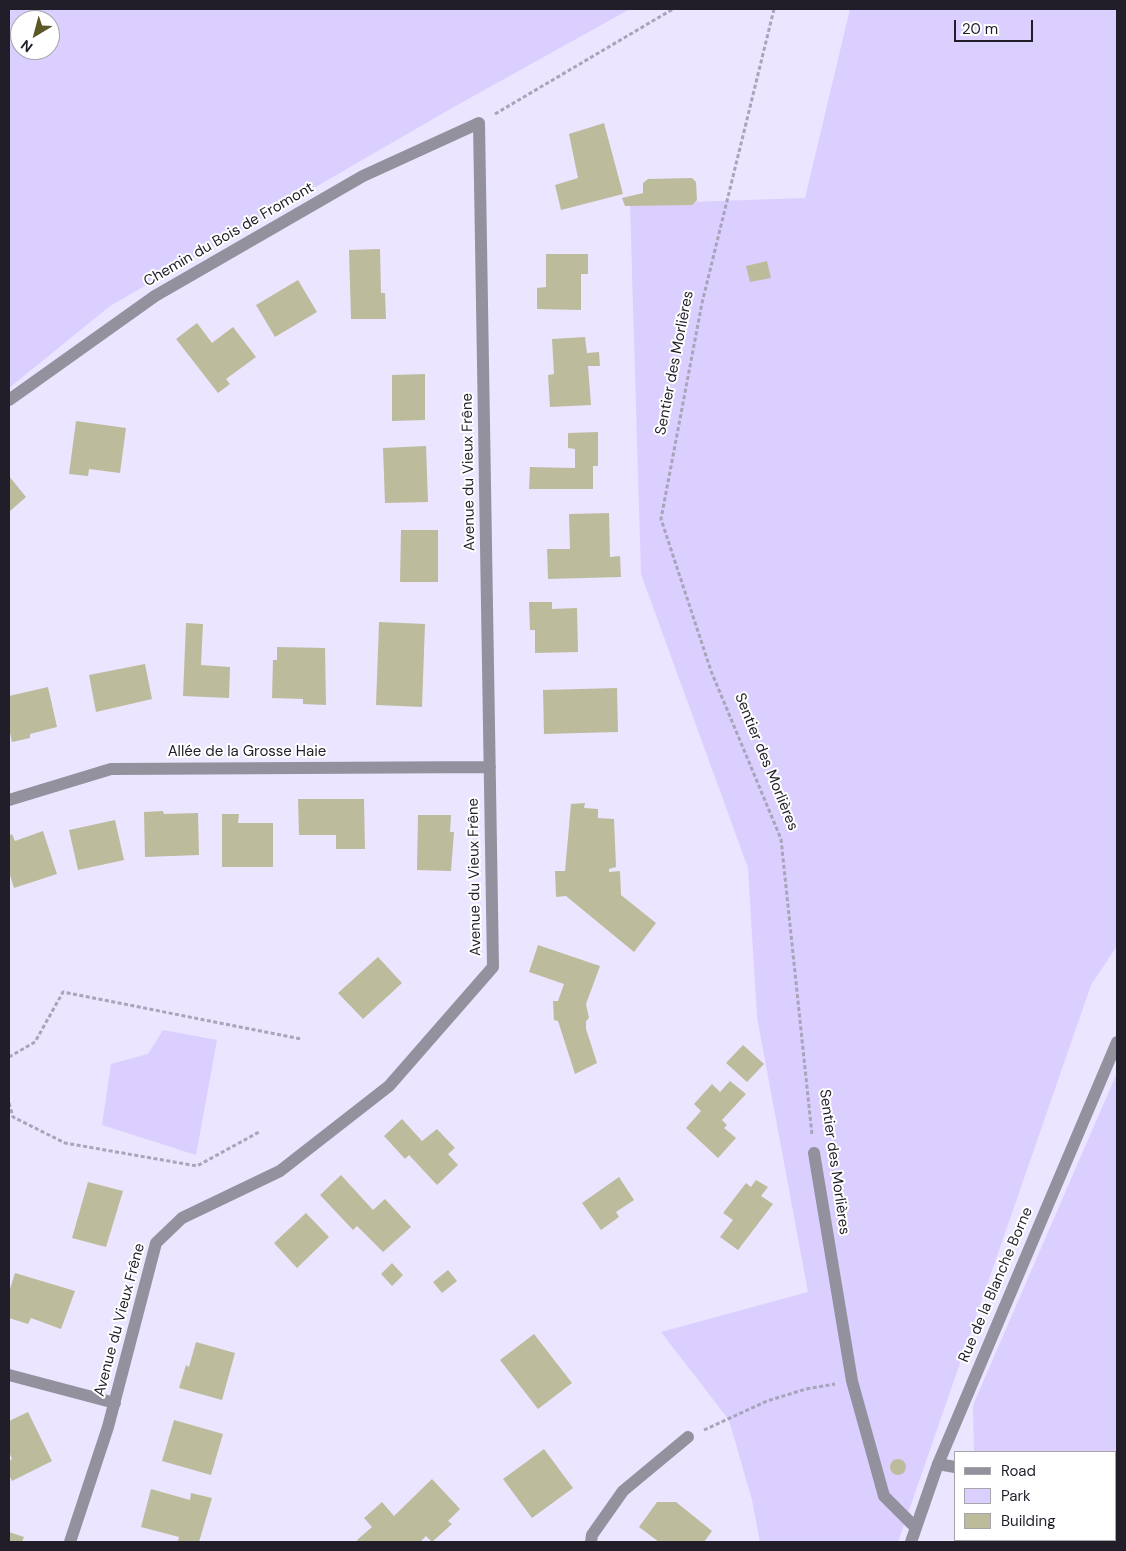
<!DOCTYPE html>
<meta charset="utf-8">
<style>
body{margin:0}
#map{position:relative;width:1126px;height:1551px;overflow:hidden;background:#ebe5ff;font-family:"DM Sans",sans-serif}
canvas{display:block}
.frame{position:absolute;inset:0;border:10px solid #211e29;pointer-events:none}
.legend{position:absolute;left:954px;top:1451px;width:162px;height:90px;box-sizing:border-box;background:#fff;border:1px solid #a6a5a9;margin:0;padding:6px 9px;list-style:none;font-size:15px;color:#211e29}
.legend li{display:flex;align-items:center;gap:10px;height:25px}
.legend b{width:25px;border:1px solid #a6a5a9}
.north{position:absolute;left:10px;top:10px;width:50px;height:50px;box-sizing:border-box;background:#fff;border:1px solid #a6a5a9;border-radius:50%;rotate:217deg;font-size:14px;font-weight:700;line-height:20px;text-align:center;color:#211e29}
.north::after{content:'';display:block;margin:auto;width:18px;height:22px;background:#5a5926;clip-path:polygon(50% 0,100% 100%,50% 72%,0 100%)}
.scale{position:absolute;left:954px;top:20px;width:79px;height:22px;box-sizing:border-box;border:2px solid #211e29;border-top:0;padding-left:6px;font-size:15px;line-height:18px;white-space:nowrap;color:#211e29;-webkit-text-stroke:4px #fff;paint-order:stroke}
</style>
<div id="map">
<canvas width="1126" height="1551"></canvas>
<div class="frame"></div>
<ul class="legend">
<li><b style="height:6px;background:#94919e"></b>Road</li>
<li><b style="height:14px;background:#dacfff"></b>Park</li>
<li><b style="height:14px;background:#bcbc9c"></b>Building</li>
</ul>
<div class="north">N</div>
<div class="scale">20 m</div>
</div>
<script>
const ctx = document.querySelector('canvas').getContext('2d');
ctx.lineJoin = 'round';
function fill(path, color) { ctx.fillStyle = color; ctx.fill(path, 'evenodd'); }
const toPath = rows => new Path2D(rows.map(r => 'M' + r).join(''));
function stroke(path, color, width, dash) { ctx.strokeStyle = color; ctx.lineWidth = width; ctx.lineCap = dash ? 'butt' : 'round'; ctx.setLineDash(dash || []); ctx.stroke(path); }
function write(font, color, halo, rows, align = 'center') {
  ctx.font = font + ' "DM Sans",sans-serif'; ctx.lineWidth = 4; ctx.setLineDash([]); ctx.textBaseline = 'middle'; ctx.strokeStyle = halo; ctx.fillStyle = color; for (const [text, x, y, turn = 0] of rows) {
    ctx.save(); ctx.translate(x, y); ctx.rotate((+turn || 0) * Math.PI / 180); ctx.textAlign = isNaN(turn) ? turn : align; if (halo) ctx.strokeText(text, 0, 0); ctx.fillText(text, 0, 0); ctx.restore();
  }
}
fill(toPath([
 [9,9,630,9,452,108,110,306,9,388],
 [20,20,50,20,50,50,20,50],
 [850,9,1117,9,1117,946,1091,985,898,1542,760,1542,752,1500,729,1420,661,1332,808,1292,757,1017,748,868,641,574,630,204,805,198],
 [163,1030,217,1040,196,1155,102,1125,111,1064,148,1054],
 [1117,1073,1117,1485,1115,1484,1115,1452,974,1451,973,1405]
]), '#dacfff');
fill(toPath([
 [604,123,623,194,561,210,555,185,578,178,569,134],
 [692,178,696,182,697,200,692,205,625,206,622,198,643,193,643,183,648,179],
 [380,249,381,293,385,293,386,319,351,319,349,250],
 [546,254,588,254,588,274,581,274,581,310,537,309,537,288,546,287],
 [767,261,771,278,750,282,746,266],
 [298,280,317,312,275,337,256,305],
 [197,323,212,343,233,327,256,357,226,379,230,384,218,393,176,339],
 [585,337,587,353,599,352,600,366,588,366,591,405,550,407,548,375,554,374,552,339],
 [425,374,425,420,392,421,392,375],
 [76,421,126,428,120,473,89,469,88,476,69,474],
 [598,432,598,466,593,466,593,489,529,489,530,467,575,468,575,449,568,448,568,433],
 [426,446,428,502,385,503,383,448],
 [9,476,26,497,9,512],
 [609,513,610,557,620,556,621,577,548,579,547,549,570,549,569,514],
 [401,530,438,530,438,582,400,582],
 [529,602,552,602,552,609,577,608,578,652,535,653,535,630,530,630],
 [379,622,425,624,422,707,376,705],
 [186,623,203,624,201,665,230,667,229,698,183,696],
 [277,647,325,648,326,705,303,704,303,699,272,698,273,660,277,660],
 [145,664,152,699,96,712,89,675],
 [48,687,57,727,30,734,30,738,12,742,9,728,9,696],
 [617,688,618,732,544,734,543,690],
 [298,799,364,799,365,849,336,849,336,835,299,835],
 [585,803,584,808,598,809,598,818,614,819,616,867,609,869,609,872,620,871,621,895,656,923,634,952,566,896,556,897,555,871,565,871,571,804],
 [163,811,164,814,198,813,199,855,145,857,144,812],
 [222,814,239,814,238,823,273,823,273,867,222,867],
 [418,815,451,815,450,832,454,832,451,871,417,870],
 [115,820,124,860,78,870,69,830],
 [43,831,57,874,14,888,9,872,9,836,12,834,15,841],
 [538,945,600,966,586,1004,589,1018,586,1021,586,1029,597,1063,575,1074,558,1021,554,1020,553,1001,558,1001,564,984,529,972],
 [378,957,402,983,363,1019,338,993],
 [743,1045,764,1064,747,1082,726,1063],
 [730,1081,746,1094,722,1120,727,1125,724,1128,736,1138,718,1158,686,1128,701,1111,694,1104,712,1084,720,1092],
 [402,1119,422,1141,437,1129,455,1148,448,1154,458,1165,437,1185,409,1155,405,1159,384,1136],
 [341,1175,373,1210,385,1199,411,1227,383,1252,357,1226,353,1230,320,1195],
 [619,1177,634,1200,616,1212,619,1217,601,1230,582,1203],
 [756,1180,768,1187,761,1196,773,1204,738,1250,720,1237,733,1220,723,1213,746,1183,751,1187],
 [88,1182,123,1191,106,1247,72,1238],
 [306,1213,329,1237,297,1268,274,1243],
 [392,1263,403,1275,392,1286,381,1274],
 [448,1270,457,1281,442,1293,433,1282],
 [15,1273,75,1291,61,1329,31,1318,28,1324,9,1318,9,1292],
 [534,1334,572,1383,538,1409,500,1360],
 [196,1342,235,1353,222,1400,179,1388,186,1365,189,1367],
 [28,1412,52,1461,12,1481,9,1475,9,1461,12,1459,9,1452,9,1421],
 [174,1420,223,1434,211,1475,162,1461],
 [544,1449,573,1488,532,1518,503,1479],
 '890 1467a8 8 0 1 1 16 0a8 8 0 1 1-16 0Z',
 [432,1479,460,1509,448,1521,452,1524,432,1542,426,1536,420,1542,359,1542,357,1540,372,1527,364,1518,382,1502,394,1516],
 [151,1489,190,1500,191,1493,212,1498,199,1542,178,1542,179,1537,141,1527],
 [657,1502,676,1502,712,1531,704,1542,659,1542,639,1527],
 [9,1532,24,1537,22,1542,9,1542]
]), '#bcbc9c');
stroke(toPath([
 [774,9,702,303,661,519,711,671,781,839,812,1135],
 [495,114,673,9],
 [9,1057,35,1042,63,992,301,1039],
 [9,1103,13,1117,65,1143,197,1166,259,1132],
 [704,1430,767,1401,806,1389,835,1384]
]), '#a9a4b9', 3, [4, 2.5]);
stroke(toPath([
 [9,400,155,296,363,176,479,123,493,967,389,1086,280,1171,182,1218,156,1243,108,1427,70,1542],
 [9,800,111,769,490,767],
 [814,1153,852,1381,884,1496,915,1527],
 [9,1375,115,1403],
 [938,1464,955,1467],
 [1115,1502,1117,1502],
 [591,1542,592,1535,623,1491,688,1437]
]), '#94919e', 12);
stroke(toPath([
 [911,1542,938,1464,1117,1042]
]), '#94919e', 12);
write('15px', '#211e29', '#fff', [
 ["Chemin du Bois de Fromont",229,235,-30],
 ["Sentier des Morlières",675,363,-79],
 ["Avenue du Vieux Frêne",469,472,-91],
 ["Allée de la Grosse Haie",247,752],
 ["Sentier des Morlières",766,762,68],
 ["Avenue du Vieux Frêne",475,877,-91],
 ["Sentier des Morlières",834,1162,82],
 ["Rue de la Blanche Borne",996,1285,-67],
 ["Avenue du Vieux Frêne",120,1320,-75]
]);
</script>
